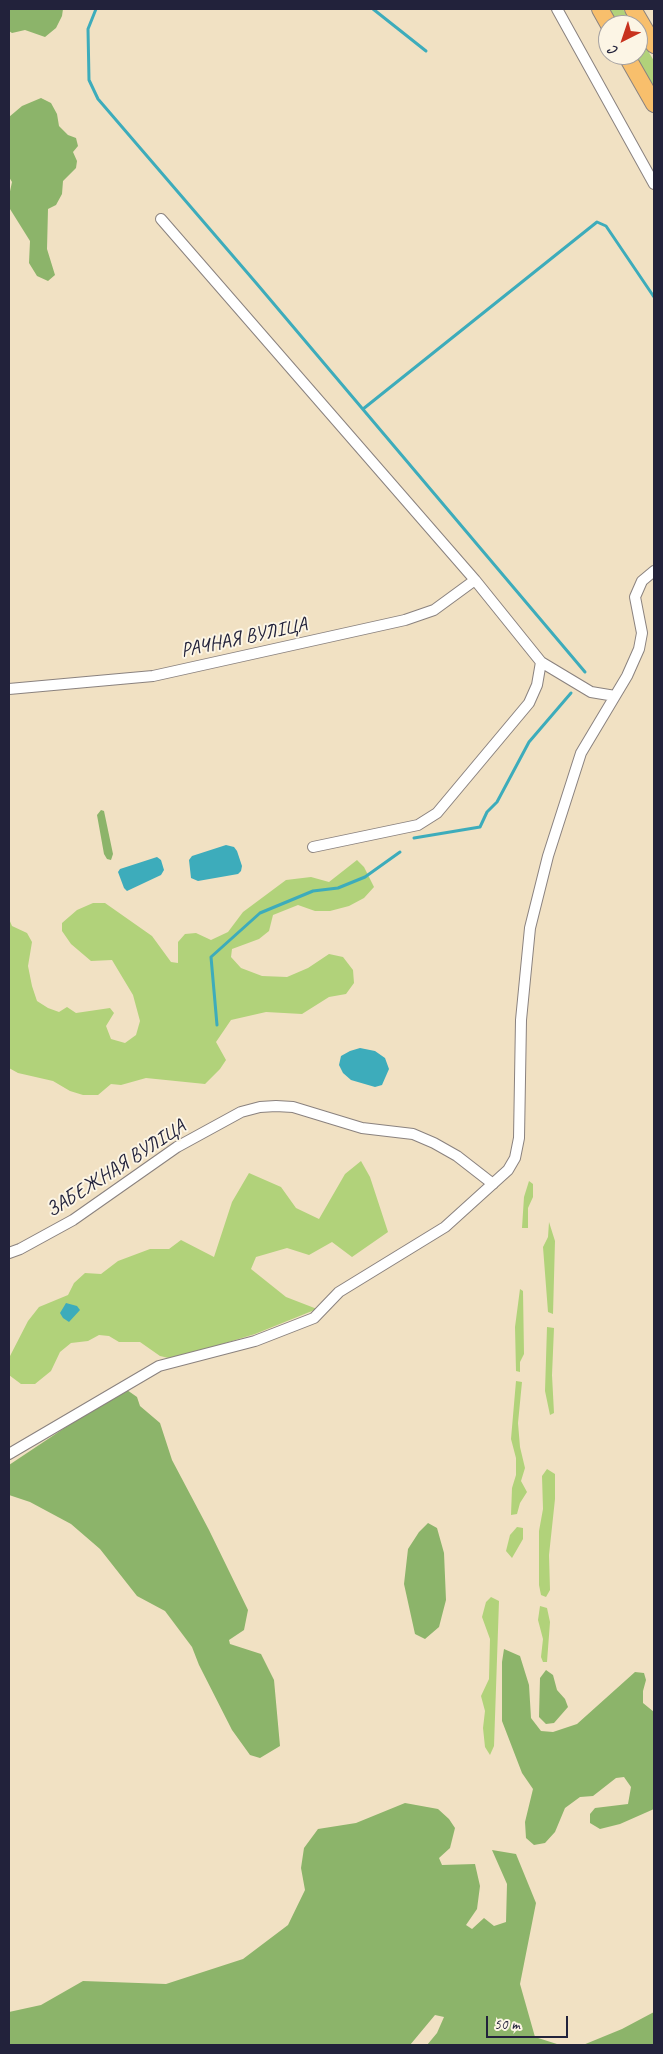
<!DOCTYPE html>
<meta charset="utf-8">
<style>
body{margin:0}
#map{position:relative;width:663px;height:2054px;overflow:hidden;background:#f1e1c3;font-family:Caveat,sans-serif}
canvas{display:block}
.frame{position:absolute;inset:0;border:10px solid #22223b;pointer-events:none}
.north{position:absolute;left:598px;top:15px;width:50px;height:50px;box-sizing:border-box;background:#fcf5e5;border:1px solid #a5a1a1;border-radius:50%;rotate:221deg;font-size:14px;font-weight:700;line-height:20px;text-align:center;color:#22223b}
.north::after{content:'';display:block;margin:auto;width:18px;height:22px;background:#c8321e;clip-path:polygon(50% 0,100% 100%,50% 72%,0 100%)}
.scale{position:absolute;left:486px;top:2016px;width:82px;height:22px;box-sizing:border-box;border:2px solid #22223b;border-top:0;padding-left:6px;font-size:15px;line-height:18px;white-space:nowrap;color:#22223b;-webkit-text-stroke:4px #fcf5e5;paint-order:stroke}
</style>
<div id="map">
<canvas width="663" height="2054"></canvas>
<div class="frame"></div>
<div class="north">С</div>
<div class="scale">50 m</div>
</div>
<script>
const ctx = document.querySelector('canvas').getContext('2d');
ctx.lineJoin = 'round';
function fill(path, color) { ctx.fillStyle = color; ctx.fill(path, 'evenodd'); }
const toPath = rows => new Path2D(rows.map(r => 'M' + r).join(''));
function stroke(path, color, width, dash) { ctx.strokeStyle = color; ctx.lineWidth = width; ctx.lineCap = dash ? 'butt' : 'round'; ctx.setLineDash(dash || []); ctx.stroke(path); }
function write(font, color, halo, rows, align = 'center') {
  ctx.font = font + ' Caveat,sans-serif'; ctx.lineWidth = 4; ctx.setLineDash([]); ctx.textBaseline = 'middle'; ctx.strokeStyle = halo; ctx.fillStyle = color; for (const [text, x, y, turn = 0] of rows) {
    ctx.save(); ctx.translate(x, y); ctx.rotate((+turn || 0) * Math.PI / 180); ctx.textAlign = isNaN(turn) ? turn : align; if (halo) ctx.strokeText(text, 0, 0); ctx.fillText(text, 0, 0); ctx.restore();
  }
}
fill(toPath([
 [609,9,623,9,633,25,618,25],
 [638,34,654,61,654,88,635,55,638,55],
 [357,860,364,867,374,887,364,898,349,906,330,911,315,911,298,905,273,915,269,931,259,939,232,949,231,957,241,968,262,976,287,977,308,968,329,954,343,957,353,970,354,983,346,994,329,997,302,1014,266,1012,231,1020,216,1042,226,1060,220,1069,205,1084,146,1078,121,1085,111,1084,98,1095,83,1095,70,1091,53,1081,18,1073,9,1068,9,919,12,926,27,933,32,942,28,966,32,986,37,1001,48,1008,59,1012,67,1007,76,1013,110,1008,114,1013,106,1026,111,1039,125,1043,136,1035,140,1021,133,995,112,960,91,961,71,944,62,931,62,923,77,910,93,903,105,903,152,936,171,962,178,963,178,942,185,934,196,933,211,940,228,932,243,912,286,880,311,877,329,882],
 [361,1161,370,1177,388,1232,352,1257,332,1242,309,1255,287,1248,256,1257,251,1269,286,1297,317,1309,255,1334,173,1359,160,1356,140,1342,119,1342,109,1336,99,1335,88,1341,71,1343,60,1352,51,1371,35,1384,21,1384,9,1375,10,1356,28,1321,39,1307,68,1295,74,1283,85,1273,101,1274,118,1261,150,1249,169,1249,181,1240,214,1257,232,1202,249,1173,281,1187,296,1208,319,1219,345,1174],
 [529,1181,533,1184,533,1197,528,1208,528,1228,522,1228,524,1197],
 [549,1222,555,1241,553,1314,548,1312,543,1247,548,1237],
 [520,1289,523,1291,524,1354,520,1362,520,1372,516,1371,515,1327],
 [547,1327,554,1328,552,1375,554,1413,550,1415,545,1391],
 [516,1381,522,1382,518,1423,520,1447,525,1468,521,1481,527,1492,520,1503,517,1514,511,1515,512,1488,516,1475,516,1458,511,1439],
 [547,1469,555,1474,555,1499,549,1555,550,1590,546,1597,541,1595,539,1585,539,1531,543,1509,542,1476],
 [517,1527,523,1528,523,1539,512,1558,506,1551,510,1535],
 [491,1597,499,1601,494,1746,490,1755,485,1747,483,1728,485,1711,481,1696,489,1679,490,1639,482,1617,486,1602],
 [540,1606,547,1608,550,1622,547,1662,543,1662,541,1657,543,1639,538,1620]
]), '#b1d27a');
fill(toPath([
 [9,9,63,9,62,16,56,28,45,37,25,30,12,33,9,31],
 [41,98,51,103,57,114,59,126,68,135,76,138,78,146,73,152,77,161,76,168,63,181,62,194,56,205,48,209,47,249,55,275,48,281,37,276,29,263,30,241,10,209,9,196,12,182,9,177,9,117,22,106],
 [101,810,104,811,113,854,111,860,107,859,104,854,97,815],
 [127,1390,137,1397,140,1406,160,1423,172,1460,209,1530,248,1610,244,1630,229,1640,230,1644,261,1654,274,1680,280,1746,260,1758,250,1755,232,1730,199,1665,192,1647,165,1611,137,1596,100,1549,71,1524,30,1502,9,1495,9,1465,102,1403],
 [428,1523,437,1528,444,1553,446,1600,439,1627,425,1639,415,1634,404,1584,408,1549,419,1532],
 [504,1649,520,1656,529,1685,531,1718,541,1731,553,1732,577,1724,635,1672,644,1673,646,1680,643,1691,643,1703,654,1712,654,1809,620,1824,600,1829,590,1823,590,1814,595,1808,628,1804,631,1787,624,1777,616,1778,593,1796,580,1797,565,1808,555,1832,545,1843,534,1845,526,1838,525,1822,533,1789,522,1773,502,1721,502,1662],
 [546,1670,553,1675,557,1690,565,1699,568,1707,554,1723,546,1724,539,1717,540,1678],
 [405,1803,438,1809,449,1819,455,1828,450,1848,439,1858,442,1865,475,1864,480,1886,477,1909,466,1925,472,1929,484,1918,494,1926,506,1922,507,1884,492,1850,516,1854,536,1903,520,1984,535,2037,560,2045,427,2045,437,2033,444,2017,435,2015,410,2045,9,2045,9,2012,41,2005,83,1981,166,1984,243,1959,288,1925,305,1890,301,1868,304,1848,318,1829,356,1823],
 [654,2012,654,2045,583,2045,622,2029]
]), '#8cb46a');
fill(toPath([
 [226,845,234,847,237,851,242,866,241,871,238,874,198,881,191,878,189,860,192,856],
 [157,857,161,860,164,870,161,875,127,891,124,888,118,872,120,869],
 [360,1048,375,1051,385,1058,389,1069,382,1085,375,1087,351,1080,343,1073,339,1065,341,1056,350,1051],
 [66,1303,77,1306,80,1310,69,1322,63,1318,60,1313]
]), '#3dacbb');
stroke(toPath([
 [96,9,88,29,89,80,98,99,257,284,585,672],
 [373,9,426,51],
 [363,409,597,222,606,226,654,297],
 [414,838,480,827,487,812,497,802,529,742,571,693],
 [217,1025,211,957,260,913,313,891,338,888,365,877,400,852]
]), '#3dacbb', 3);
const minor = toPath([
 [557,9,654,184],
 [161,219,475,580,541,662,591,692,615,696],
 [9,689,153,676,405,620,434,610,475,580],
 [313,847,418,825,437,813,529,703,537,685,541,662],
 [9,1253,20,1249,73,1220,177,1147,241,1112,260,1107,276,1106,293,1107,362,1128,413,1134,434,1143,457,1156,493,1184],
 [9,1454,159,1366,255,1341,314,1318,339,1292,445,1227,508,1170,515,1158,519,1138,521,1020,530,928,548,856,581,753,627,676,639,649,642,633,635,597,642,581,654,571]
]);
const trunk = toPath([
 [600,9,609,25],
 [633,9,654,45],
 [626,55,654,104]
]);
stroke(minor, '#8a827f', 12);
stroke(trunk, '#8a827f', 18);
stroke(minor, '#fff', 10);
stroke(trunk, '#f8bf6c', 16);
write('20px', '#22223b', '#fcf5e5', [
 ["РАЧНАЯ ВУЛІЦА",244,638,-12],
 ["ЗАБЕЖНАЯ ВУЛІЦА",116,1169,-33]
]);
</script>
